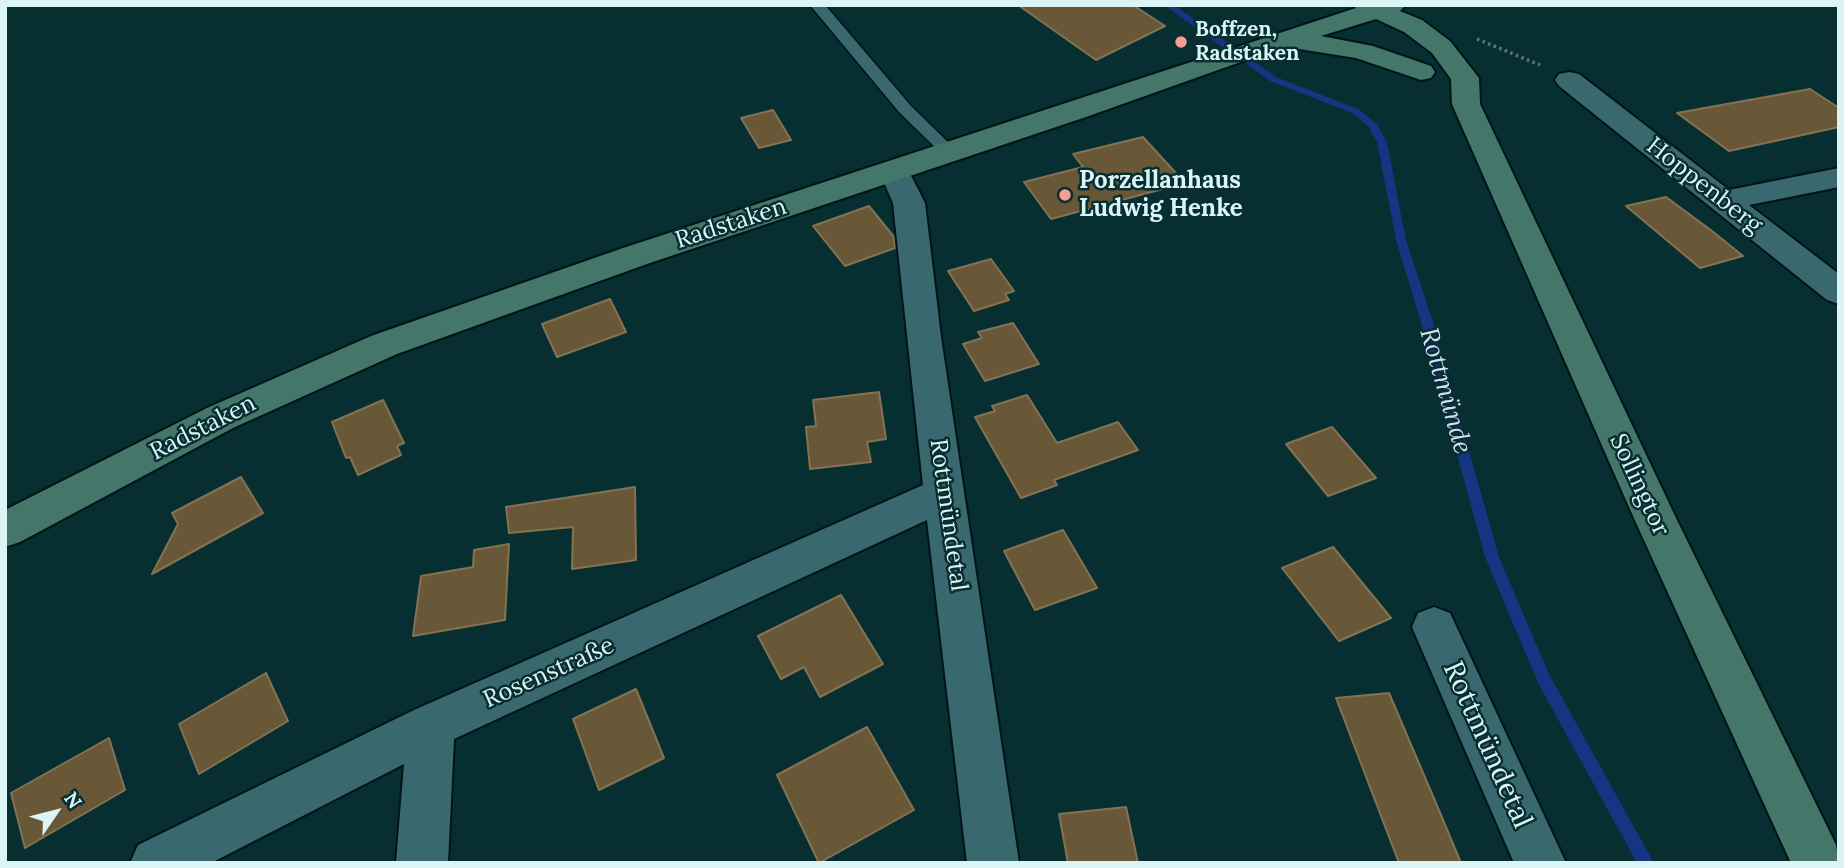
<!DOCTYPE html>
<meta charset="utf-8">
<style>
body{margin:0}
#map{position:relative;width:1844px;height:868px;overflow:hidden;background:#072e31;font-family:Lora,serif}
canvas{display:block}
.frame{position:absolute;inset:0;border:7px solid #dbf4f6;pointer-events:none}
.north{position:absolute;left:21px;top:777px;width:70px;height:70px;-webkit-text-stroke:5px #072e31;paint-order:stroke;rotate:55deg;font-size:19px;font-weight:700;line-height:28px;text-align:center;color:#dbf4f6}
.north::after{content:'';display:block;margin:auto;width:24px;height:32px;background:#dbf4f6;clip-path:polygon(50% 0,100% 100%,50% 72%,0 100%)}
</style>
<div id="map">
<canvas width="1844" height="868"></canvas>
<div class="frame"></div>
<div class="north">N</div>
</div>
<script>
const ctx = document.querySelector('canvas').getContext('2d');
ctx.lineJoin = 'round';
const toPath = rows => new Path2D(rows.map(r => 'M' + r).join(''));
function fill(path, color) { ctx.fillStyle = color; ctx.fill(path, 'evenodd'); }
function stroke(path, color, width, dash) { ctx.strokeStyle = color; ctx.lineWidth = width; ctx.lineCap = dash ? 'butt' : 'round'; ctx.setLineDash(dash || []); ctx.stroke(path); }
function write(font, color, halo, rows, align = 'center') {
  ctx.font = font + ' Lora,serif'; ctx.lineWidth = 5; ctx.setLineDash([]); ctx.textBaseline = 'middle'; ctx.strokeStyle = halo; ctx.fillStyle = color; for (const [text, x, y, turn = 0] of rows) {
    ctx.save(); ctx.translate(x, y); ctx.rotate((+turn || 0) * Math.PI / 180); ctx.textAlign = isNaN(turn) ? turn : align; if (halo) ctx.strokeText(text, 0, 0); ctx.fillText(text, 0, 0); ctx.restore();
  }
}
fill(toPath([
 [1164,5,1174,5,1276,77,1358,109,1377,124,1387,142,1406,240,1432,319,1499,557,1549,674,1654,863,1637,863,1538,683,1485,557,1420,319,1396,240,1377,142,1368,126,1352,113,1270,81,1164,5]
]), '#153481');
const building = toPath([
 [1018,5,1133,5,1165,26,1096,60,1018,5],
 [1810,89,1839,108,1839,127,1729,151,1677,113,1810,89],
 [773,110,791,140,759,148,741,118,773,110],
 [1143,137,1185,183,1051,219,1024,182,1083,167,1073,154,1143,137],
 [1666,197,1712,231,1743,256,1700,268,1626,206,1666,197],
 [869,206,894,237,895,248,845,266,813,226,869,206],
 [991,259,1014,291,1005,294,1009,300,974,311,948,271,991,259],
 [610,299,626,332,557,357,542,324,610,299],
 [1013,323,1039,364,985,381,963,344,982,338,978,332,1013,323],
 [879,392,886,439,867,442,871,462,810,469,806,427,816,426,813,400,879,392],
 [1027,395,1057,443,1118,422,1138,450,1054,480,1057,485,1021,498,975,417,995,411,992,406,1027,395],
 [383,400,404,443,397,446,401,455,358,475,350,457,346,458,332,422,383,400],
 [1332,427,1376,478,1328,496,1286,444,1332,427],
 [241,477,263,513,152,574,178,524,172,513,241,477],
 [635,487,636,560,572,569,573,527,509,533,506,507,635,487],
 [1063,530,1097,588,1035,610,1004,551,1063,530],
 [509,544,505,620,413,636,421,576,473,567,474,550,509,544],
 [1333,547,1391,618,1339,641,1282,568,1333,547],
 [841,595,883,664,820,697,804,667,781,679,758,636,841,595],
 [266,673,288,721,199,774,179,724,266,673],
 [636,689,664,758,599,790,573,719,636,689],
 [1389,693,1441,815,1461,863,1399,863,1336,698,1389,693],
 [867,727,914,810,819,863,777,775,867,727],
 [109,738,125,790,25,848,11,793,109,738],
 [1126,807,1138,863,1068,863,1059,814,1126,807]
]);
fill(building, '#685838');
stroke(building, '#847352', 2);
const lane = toPath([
 [810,5,825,5,911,106,955,149,957,152,955,155,943,155,899,112,810,5]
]);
const street = toPath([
 [1569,72,1579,74,1729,190,1839,168,1839,187,1749,205,1839,274,1839,304,1827,300,1559,86,1555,80,1559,74,1569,72],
 [894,162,905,164,925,203,941,337,1019,863,967,863,927,520,454,739,448,863,396,863,404,764,211,863,130,863,138,845,414,710,923,485,893,203,879,171,883,164,894,162],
 [1434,607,1450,613,1566,863,1514,863,1412,627,1418,613,1434,607]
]);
const secondary = toPath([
 [1353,5,1406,5,1400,11,1422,20,1450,41,1479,78,1480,104,1675,516,1836,845,1839,863,1791,863,1633,516,1452,104,1451,79,1432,53,1404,32,1376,19,1321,36,1373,46,1431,66,1435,72,1431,78,1421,80,1356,58,1286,47,1232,65,1086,117,647,264,397,354,233,428,20,542,5,547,5,510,207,408,371,336,623,248,1356,8,1353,5]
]);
stroke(lane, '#001517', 3);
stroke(street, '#001517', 4);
stroke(secondary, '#001517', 4);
stroke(toPath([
 [1477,39,1540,65]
]), '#597a7d', 3.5, [2.5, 3.5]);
fill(lane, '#39696e');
fill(street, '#39696e');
fill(secondary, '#447769');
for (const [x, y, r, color] of [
 [1181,42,7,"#f59c95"],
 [1065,195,7,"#f59c95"]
]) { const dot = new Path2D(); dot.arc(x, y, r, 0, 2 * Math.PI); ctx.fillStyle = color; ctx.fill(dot); stroke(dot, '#072e31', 2.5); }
write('bold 21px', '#dbf4f6', '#072e31', [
 ["Boffzen,",1195,30],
 ["Radstaken",1195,54]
], 'left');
write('bold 24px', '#dbf4f6', '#072e31', [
 ["Porzellanhaus",1079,181],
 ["Ludwig Henke",1079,209]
], 'left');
write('24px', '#dbf4f6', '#072e31', [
 ["Hoppenberg",1704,186,38],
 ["Radstaken",731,224,-18],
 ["Radstaken",203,428,-27],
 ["Sollingtor",1639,485,65],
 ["Rottmündetal",948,515,82],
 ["Rosenstraße",549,673,-24]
]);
write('italic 26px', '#d3def4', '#072e31', [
 ["Rottmünde",1445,391,74]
]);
write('28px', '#dbf4f6', '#072e31', [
 ["Rottmündetal",1487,745,66]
]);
</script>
